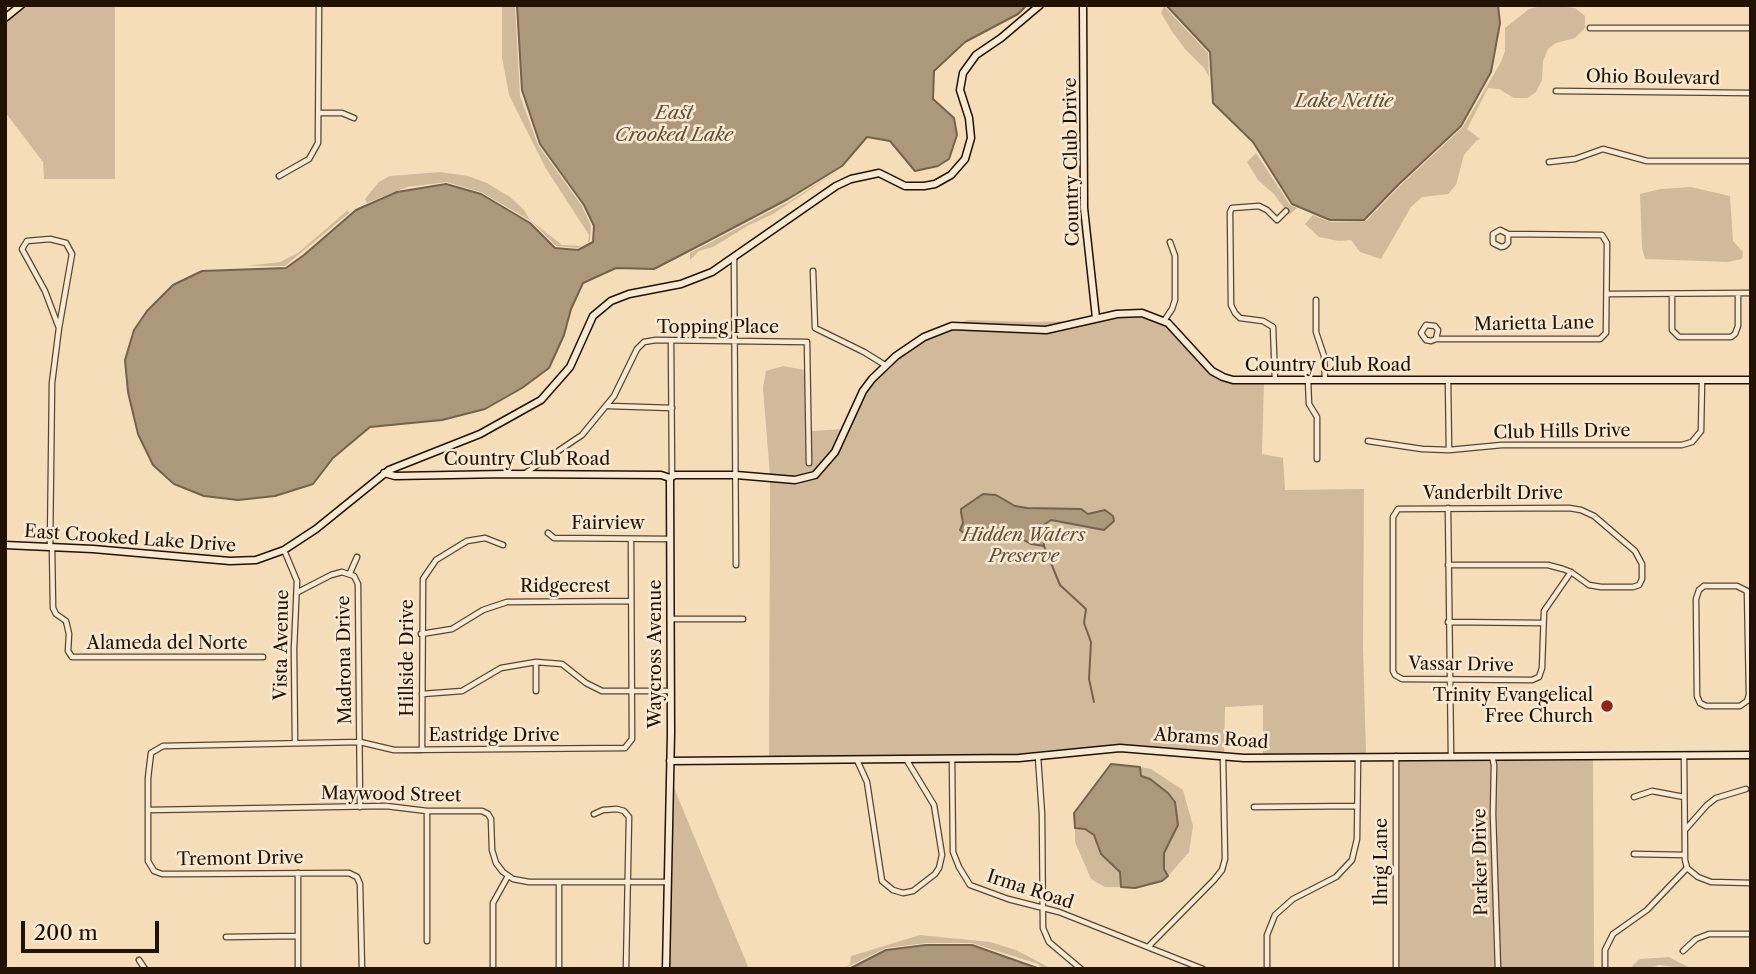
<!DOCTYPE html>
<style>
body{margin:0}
#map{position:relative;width:1756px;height:974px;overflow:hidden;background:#f5ddba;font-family:"Libre Caslon Text",serif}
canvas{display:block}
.frame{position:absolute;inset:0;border:7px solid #221203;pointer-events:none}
.scale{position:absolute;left:21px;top:921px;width:138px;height:32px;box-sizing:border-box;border:4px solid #221203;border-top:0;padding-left:9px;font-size:21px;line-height:24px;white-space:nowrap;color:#221203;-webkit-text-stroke:5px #f8e9d2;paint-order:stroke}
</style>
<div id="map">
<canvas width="1756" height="974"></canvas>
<div class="frame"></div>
<div class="scale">200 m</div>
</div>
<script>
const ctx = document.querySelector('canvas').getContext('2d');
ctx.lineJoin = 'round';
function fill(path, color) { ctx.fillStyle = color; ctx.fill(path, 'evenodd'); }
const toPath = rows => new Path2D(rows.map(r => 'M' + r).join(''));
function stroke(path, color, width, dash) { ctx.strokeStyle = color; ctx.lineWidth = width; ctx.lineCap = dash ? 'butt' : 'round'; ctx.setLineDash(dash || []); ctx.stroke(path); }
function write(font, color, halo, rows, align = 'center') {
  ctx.font = font + ' "Libre Caslon Text",serif'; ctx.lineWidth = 5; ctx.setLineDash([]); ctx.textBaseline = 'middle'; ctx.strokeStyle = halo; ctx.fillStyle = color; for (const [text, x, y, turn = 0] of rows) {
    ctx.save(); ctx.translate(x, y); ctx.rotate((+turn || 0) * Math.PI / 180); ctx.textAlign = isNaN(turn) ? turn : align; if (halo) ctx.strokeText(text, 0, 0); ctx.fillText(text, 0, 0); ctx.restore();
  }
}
fill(toPath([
 [25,5,115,5,115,179,44,179,43,162,5,112,5,21],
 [502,5,515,5,520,96,538,145,582,206,591,226,590,241,578,248,556,246,531,221,481,192,446,182,407,187,367,203,365,199,379,182,390,176,440,172,468,176,487,183,510,197,524,210,530,220,562,245,581,246,588,242,589,235,545,167,509,95,502,57],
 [1546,5,1575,8,1585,16,1585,28,1575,38,1556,43,1548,49,1543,61,1542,80,1536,92,1527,98,1514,98,1499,89,1488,88,1467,129,1480,139,1476,141,1464,155,1456,185,1448,194,1422,197,1411,207,1381,259,1360,252,1351,240,1339,241,1319,237,1305,224,1313,215,1330,222,1366,221,1401,185,1463,127,1501,62,1505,51,1505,28,1529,9],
 [1164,6,1208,53,1209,77,1204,68,1185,49,1171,30,1161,13],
 [1256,153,1290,205,1297,208,1289,215,1274,194,1258,180,1247,162],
 [841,169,773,214,749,225,713,247,699,251,690,260,690,253,790,201],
 [1691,187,1730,196,1733,241,1743,252,1742,259,1728,262,1645,259,1642,248,1640,194,1660,189],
 [348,210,349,213,285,266,246,266,280,262,298,253],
 [1142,315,1166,325,1216,376,1264,383,1262,454,1283,458,1285,490,1364,489,1363,647,1366,754,1263,755,1263,705,1225,707,1224,755,1120,746,1019,756,769,758,770,481,802,482,821,473,837,454,865,392,874,380,897,358,926,339,953,329,1047,332,1117,316],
 [968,320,1029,322,1078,321,1046,327,953,324],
 [783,366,805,370,808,420,812,431,843,429,832,451,813,473,801,477,770,476,763,388,766,371],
 [1593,758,1594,969,1398,969,1395,759],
 [1140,767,1151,769,1183,790,1193,826,1189,852,1168,876,1164,869,1164,853,1172,838,1168,793,1150,779,1141,776],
 [672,783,749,969,668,969],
 [1075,828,1084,829,1094,835,1101,854,1120,872,1121,887,1105,887,1091,879,1075,842],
 [920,935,990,942,1016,950,1052,969,1043,969,1038,964,972,943,926,943,886,948,845,968,850,964,851,956],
 [1669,957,1692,969,1659,965,1647,969,1634,969,1632,966,1640,959]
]), '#d1ba9b');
const water = toPath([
 [517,5,1027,5,1018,14,965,42,934,71,933,99,954,118,957,135,949,159,938,166,915,171,890,141,867,137,842,166,788,199,708,241,654,269,616,268,583,283,571,309,564,335,549,368,522,388,485,409,442,420,370,427,333,458,313,484,275,496,238,500,204,496,174,484,153,465,138,434,128,392,125,360,134,330,147,311,173,285,202,271,286,268,304,255,356,210,397,192,446,184,481,194,530,223,555,248,578,250,593,242,594,226,584,205,540,144,522,90,517,5],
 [1166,5,1498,5,1500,23,1491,72,1461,126,1399,184,1364,220,1330,220,1292,204,1253,142,1213,103,1210,52,1166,5],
 [983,494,996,495,1015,506,1027,508,1081,509,1088,514,1105,510,1113,516,1114,521,1104,530,1051,520,1042,526,1048,530,1044,534,1044,546,1031,544,1022,539,979,541,971,539,960,530,963,523,961,512,961,509,983,494],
 [1111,764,1140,767,1141,776,1150,779,1168,793,1175,802,1178,825,1164,853,1164,869,1168,876,1162,881,1135,888,1121,887,1120,872,1101,854,1094,835,1085,829,1075,828,1074,813,1111,764],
 [926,945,972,945,1040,969,849,969,886,950,926,945]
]);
fill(water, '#ad987c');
stroke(water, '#75624c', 2);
stroke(toPath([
 [1044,546,1060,585,1086,609,1084,623,1091,642,1089,679,1094,702]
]), '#75624c', 2);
const street = toPath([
 [1590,28,1751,28],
 [1556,91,1751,93],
 [319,113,342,113,354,118],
 [1549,162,1575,159,1603,149,1647,161,1751,161],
 [279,176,309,159,318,143,319,5],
 [50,239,66,243,72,254,59,328,45,291,22,249,27,241,50,239],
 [734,258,736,565],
 [813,271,815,328,864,352,885,365],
 [1608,294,1751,293],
 [1672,294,1672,330,1679,337,1731,337,1735,334,1738,326,1738,294],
 [1316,300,1316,332,1324,356,1325,379],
 [1164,321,1172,309,1175,300,1175,256,1170,242],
 [1436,339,1438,330,1435,326,1426,325,1421,333,1426,340,1431,341,1436,339,1600,339,1606,333,1607,243,1602,235,1508,234,1500,230,1493,234,1493,243,1501,247,1505,246,1508,243,1508,234],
 [671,341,672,476],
 [1275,380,1273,327,1263,321,1240,318,1235,313,1231,305,1230,212,1232,208,1259,206,1267,210,1277,220,1286,211],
 [1308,380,1309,404,1317,417,1317,459],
 [1448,380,1449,450],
 [609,406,672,408],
 [1368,441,1422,449,1449,450,1502,445,1682,445,1692,442,1701,431,1702,381],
 [524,474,582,435,614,396,637,349,644,342,656,340,807,342,809,463],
 [1448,508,1451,756],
 [548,533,554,538,670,539],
 [50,547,52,383,59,328],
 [52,547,53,608,56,614,66,621,69,634,68,651,72,657,263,657],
 [284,550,297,581,294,649,295,743],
 [1448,565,1548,565,1563,569,1571,572,1589,585,1601,587,1633,587,1639,585,1642,579,1642,564,1635,551,1594,516,1581,510,1569,508,1398,509,1393,517,1393,671,1395,675,1402,679,1532,680,1539,677,1542,668,1544,611,1571,572],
 [350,573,357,557],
 [1704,586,1737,586,1747,591,1749,695,1747,701,1740,706,1706,706,1700,703,1697,696,1696,599,1699,590,1704,586],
 [298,592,331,575,342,572,354,576,358,584,360,807],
 [670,619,743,619],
 [1448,622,1542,623],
 [421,634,452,629,483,610,507,602,631,601],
 [536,662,536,691],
 [422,694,462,691,501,668,536,662,562,664,586,683,602,691,671,691],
 [422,750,423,579,436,560,467,541,485,538,503,545],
 [1684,755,1685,860,1687,868,1698,877,1711,882,1751,883],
 [1492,756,1494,765,1493,814,1498,969],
 [1038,757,1042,814,1043,928,1049,942,1081,969],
 [952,759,953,852,959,867,970,885,1008,899,1059,912,1203,969],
 [857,760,867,782,882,881,893,890,903,893,913,891,935,874,939,868,942,855,934,805,906,759],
 [1634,797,1652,791,1684,797],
 [1254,807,1357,806],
 [149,810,386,806,427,811,482,811,488,814,491,819,492,850,496,863,503,872,513,879,529,882,667,882],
 [594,814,603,810,617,809,624,811,629,817,626,969],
 [1685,830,1707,805,1716,798,1746,789],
 [1634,854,1685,855],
 [298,873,298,969],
 [559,882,559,969],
 [226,937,298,936],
 [427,941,427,811],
 [1148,947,1214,880,1222,870,1225,859,1223,757],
 [1683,951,1696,939,1709,934,1751,934],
 [139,960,145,969],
 [362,969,360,884,357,877,349,873,177,874,162,874,154,871,148,861,148,778,151,753,163,746,360,742,394,750,625,748,632,739,631,539],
 [493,969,493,903,508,876],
 [1267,969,1267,935,1275,915,1293,899,1336,877,1352,860,1357,839,1358,758],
 [1396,969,1396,756],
 [1605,969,1605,950,1613,934,1647,910,1687,868]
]);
const secondary = toPath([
 [1083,5,1084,208,1096,318],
 [5,18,21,5],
 [384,473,395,476,506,474,661,475,670,478],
 [5,545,93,549,230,561,256,560,284,550,316,529,389,470,480,434,541,400,570,367,593,316,611,301,629,294,681,284,712,272,836,186,851,179,879,173,905,186,924,186,935,184,951,175,965,159,971,138,969,118,960,90,963,73,976,55,1001,38,1040,5],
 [670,761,1019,758,1120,748,1244,758,1751,755],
 [666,969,671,733,670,478,675,475,736,475,795,480,815,475,835,452,863,391,872,379,896,356,924,337,952,326,1046,330,1117,314,1142,313,1168,323,1212,371,1223,377,1233,380,1751,380]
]);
stroke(street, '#574531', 7);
stroke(secondary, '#221203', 9);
stroke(street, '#f8e9d2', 4.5);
stroke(secondary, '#f8e9d2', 6);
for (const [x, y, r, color] of [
 [1607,706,7,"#8f2418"]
]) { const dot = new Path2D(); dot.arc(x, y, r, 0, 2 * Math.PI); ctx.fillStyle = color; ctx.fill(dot); stroke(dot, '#f8e9d2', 2.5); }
write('18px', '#221203', '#f8e9d2', [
 ["Ohio Boulevard",1653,78,1],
 ["Country Club Drive",1072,162,-91],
 ["Marietta Lane",1534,324,-1],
 ["Topping Place",718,328],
 ["Country Club Road",1328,366],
 ["Club Hills Drive",1562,432,-1],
 ["Country Club Road",527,460],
 ["Vanderbilt Drive",1493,494],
 ["Fairview",608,524],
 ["East Crooked Lake Drive",130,539,4],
 ["Ridgecrest",565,587],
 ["Alameda del Norte",167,644],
 ["Vista Avenue",282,645,-89],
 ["Waycross Avenue",656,654,-90],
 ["Hillside Drive",408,658,-90],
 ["Madrona Drive",345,660,-91],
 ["Vassar Drive",1461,665,1],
 ["Eastridge Drive",494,736],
 ["Abrams Road",1211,739,4],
 ["Maywood Street",391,795,1],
 ["Tremont Drive",240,859,-1],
 ["Ihrig Lane",1382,862,-90],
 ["Parker Drive",1481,862,-91],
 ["Irma Road",1030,890,18]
]);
write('italic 18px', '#5f4d38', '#f8e9d2', [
 ["Hidden Waters",1024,536],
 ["Preserve",1024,557]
]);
write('18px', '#221203', '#f8e9d2', [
 ["Trinity Evangelical",1593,696],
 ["Free Church",1593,717]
], 'right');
write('italic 19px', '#614e39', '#f8e9d2', [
 ["Lake Nettie",1344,102],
 ["East",674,114],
 ["Crooked Lake",674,136]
]);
</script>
